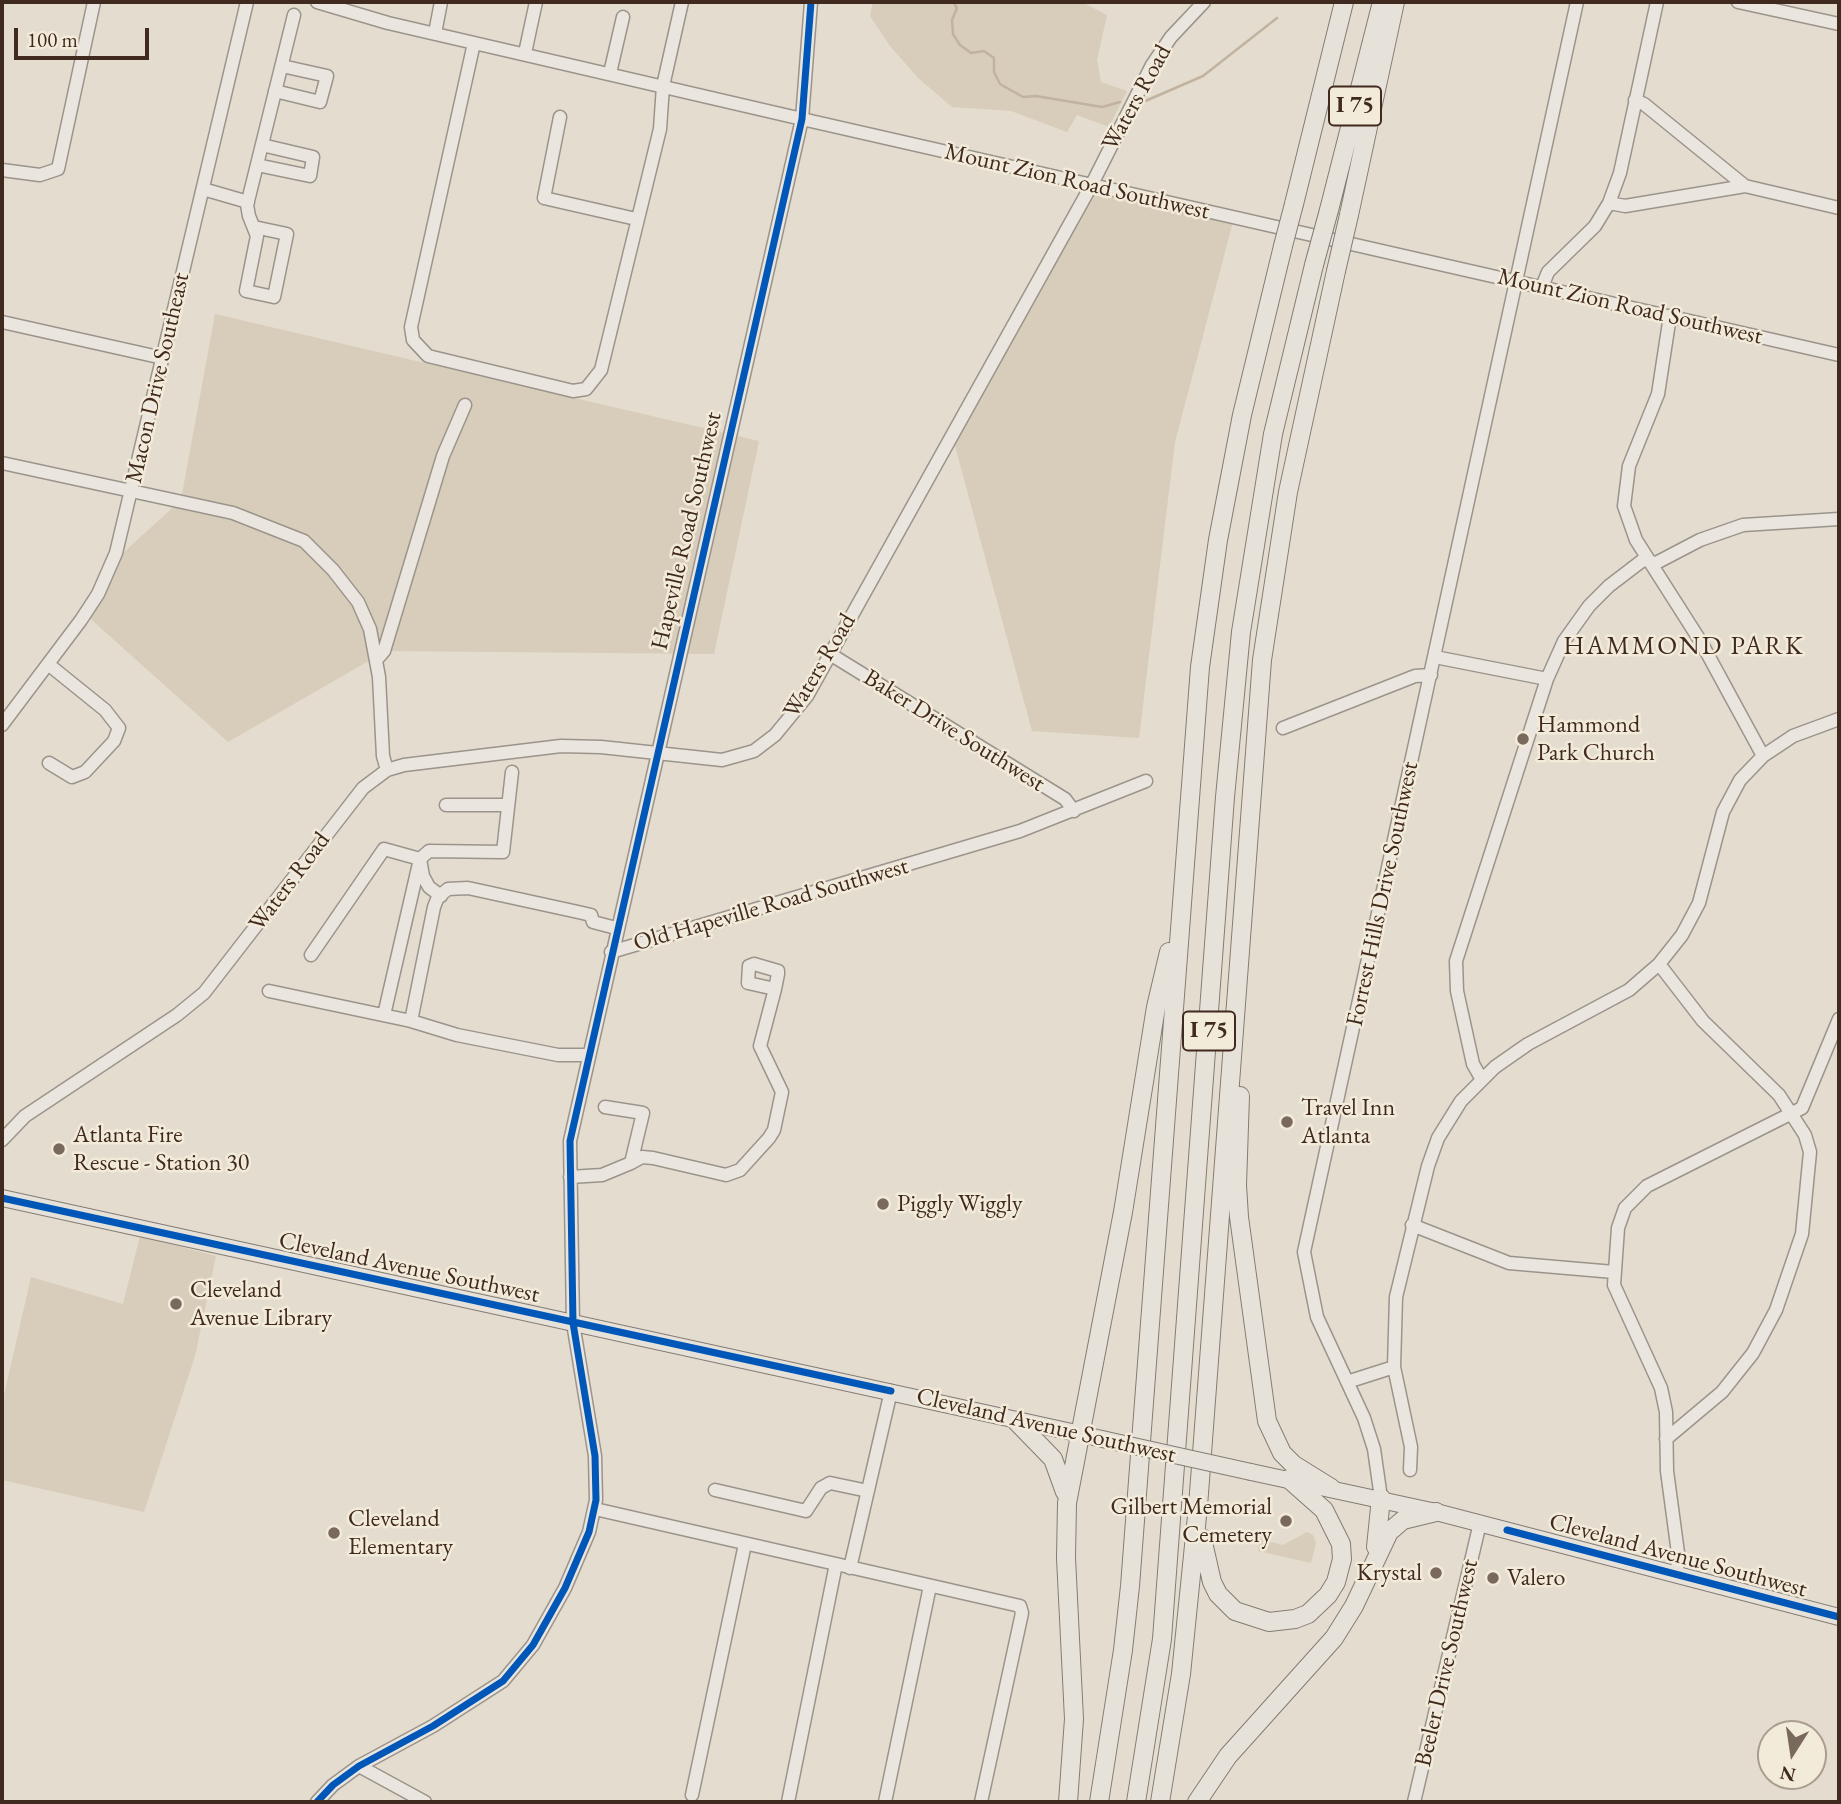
<!DOCTYPE html>
<style>
body{margin:0}
#map{position:relative;width:1841px;height:1804px;overflow:hidden;background:#e4dcce;font-family:"EB Garamond",serif}
canvas{display:block}
.frame{position:absolute;inset:0;border:4px solid #40291f;pointer-events:none}
.north{position:absolute;left:1757px;top:1720px;width:70px;height:70px;box-sizing:border-box;background:#f3ebda;border:2px solid #ab9d8f;border-radius:50%;rotate:192deg;font-size:19px;font-weight:700;line-height:28px;text-align:center;color:#40291f}
.north::after{content:'';display:block;margin:auto;width:24px;height:32px;background:#79685c;clip-path:polygon(50% 0,100% 100%,50% 72%,0 100%)}
.scale{position:absolute;left:14px;top:28px;width:135px;height:32px;box-sizing:border-box;border:4px solid #40291f;border-top:0;padding-left:9px;font-size:21px;line-height:24px;white-space:nowrap;color:#40291f;-webkit-text-stroke:5px #f3ebda;paint-order:stroke}
</style>
<div id="map">
<canvas width="1841" height="1804"></canvas>
<div class="frame"></div>
<div class="north">N</div>
<div class="scale">100 m</div>
</div>
<script>
const ctx = document.querySelector('canvas').getContext('2d');
ctx.lineJoin = 'round';
function fill(path, color) { ctx.fillStyle = color; ctx.fill(path, 'evenodd'); }
const toPath = rows => new Path2D(rows.map(r => 'M' + r).join(''));
function stroke(path, color, width, dash) { ctx.strokeStyle = color; ctx.lineWidth = width; ctx.lineCap = dash ? 'butt' : 'round'; ctx.setLineDash(dash || []); ctx.stroke(path); }
function write(font, color, halo, rows, align = 'center') {
  ctx.font = font + ' "EB Garamond",serif'; ctx.lineWidth = 5; ctx.setLineDash([]); ctx.textBaseline = 'middle'; ctx.strokeStyle = halo; ctx.fillStyle = color; for (const [text, x, y, turn = 0] of rows) {
    ctx.save(); ctx.translate(x, y); ctx.rotate((+turn || 0) * Math.PI / 180); ctx.textAlign = isNaN(turn) ? turn : align; if (halo) ctx.strokeText(text, 0, 0); ctx.fillText(text, 0, 0); ctx.restore();
  }
}
fill(toPath([
 [873,2,1082,2,1107,15,1097,60,1101,82,1127,91,1109,127,1077,115,1067,132,1011,111,952,107,918,78,890,46,870,16],
 [1095,184,1234,218,1175,442,1139,738,1032,731,951,431],
 [215,314,759,441,714,654,386,651,228,742,85,614,112,563,181,500],
 [140,1236,216,1256,195,1356,144,1512,2,1480,2,1404,31,1277,123,1304],
 [1307,1532,1313,1535,1316,1543,1311,1563,1258,1551,1260,1539,1283,1545]
]), '#d8cdba');
stroke(toPath([
 [953,2,957,8,952,20,953,34,960,45,971,53,984,51,994,58,994,72,1000,84,1023,97,1036,96,1102,107,1120,102],
 [1143,102,1203,76,1277,18]
]), '#c1b3a0', 2.5);
const minor = toPath([
 [317,2,388,23,802,119,1839,355],
 [1738,2,1839,24],
 [435,33,441,2],
 [474,43,411,327,413,340,428,356,573,391,586,389,601,370,660,129,663,86,682,2],
 [525,53,536,2],
 [610,73,623,17],
 [275,91,320,102,327,76,282,66],
 [1635,100,1644,104,1745,186],
 [560,117,544,198,636,219],
 [257,165,310,176,313,157,262,145],
 [2,170,40,175,58,169,94,2],
 [203,189,248,202],
 [1609,203,1625,206,1745,186,1839,208],
 [254,227,287,234,274,297,246,291,257,236,249,216,247,205,294,15],
 [1542,287,1548,272,1595,226,1609,203,1620,173,1657,2],
 [1670,316,1658,394,1629,466,1624,506,1636,540,1701,642,1763,756],
 [2,322,163,358],
 [2,463,233,513,304,541,333,570,358,602,370,629,379,677,383,756,387,770],
 [830,654,1065,799,1074,811],
 [1435,657,1547,679],
 [377,659,384,651,443,456,465,405],
 [48,664,105,710,119,728,114,741,85,772,72,777,49,763],
 [2,725,81,620,98,594,116,553,247,2],
 [1283,728,1415,676,1431,675],
 [446,805,508,805],
 [611,952,1020,831,1146,781],
 [311,955,384,849,420,859,423,876,429,887,441,896],
 [1659,964,1703,1021,1779,1095,1805,1135,1810,1152,1802,1234,1776,1310,1753,1353,1722,1392,1666,1439],
 [269,991,411,1021,457,1035,558,1055,589,1055],
 [384,1015,420,859,429,851,503,852,512,772],
 [411,1021,434,907,438,897,448,889,468,888,578,912,591,915,593,922,616,928],
 [1481,1078,1473,1064,1457,991,1456,961,1547,679,1564,641,1589,606,1609,586,1643,560,1656,563,1700,540,1743,525,1839,519],
 [2,1140,25,1116,177,1015,204,993,363,788,387,770,404,765,561,746,601,747,722,760,754,751,775,735,807,696,1091,186,1152,65,1171,37,1204,2],
 [631,1163,642,1157,653,1158,726,1175,740,1170,769,1138,774,1130,782,1092,760,1046,775,989,778,974,778,971,754,964,749,966,748,983,775,989],
 [570,1177,602,1175,631,1163,643,1113,605,1107],
 [1412,1225,1509,1263,1614,1272],
 [1347,1382,1394,1367],
 [1410,1470,1411,1447,1394,1367,1396,1297,1428,1166,1438,1138,1461,1101,1495,1067,1528,1044,1629,990,1659,964,1682,935,1699,903,1723,812,1740,780,1763,756,1793,736,1839,719],
 [715,1490,806,1511,821,1488,830,1483,868,1491],
 [1381,1498,1374,1449,1364,1418,1317,1317,1304,1252,1577,2],
 [595,1509,1020,1606,1022,1613,981,1802],
 [850,1568,891,1391],
 [1677,1574,1678,1553,1667,1471,1666,1412,1661,1388,1614,1285,1618,1228,1625,1208,1647,1186,1802,1108,1839,1019],
 [359,1766,425,1802],
 [692,1795,745,1544],
 [317,1802,333,1785,359,1766,433,1726,503,1681,533,1645,565,1588,589,1532,596,1500,595,1456,573,1323,570,1141,802,119,811,2],
 [788,1802,836,1564],
 [885,1802,930,1586],
 [1414,1802,1480,1523]
]);
const major = toPath([
 [2,1198,1090,1436],
 [1251,1472,1436,1512,1839,1617]
]);
const highway = toPath([
 [1294,204,1344,2],
 [1329,210,1382,2],
 [1349,215,1395,2],
 [1240,1096,1237,1185,1239,1217,1267,1421,1282,1453,1294,1465,1331,1488],
 [1017,1422,1053,1459,1065,1492],
 [1202,1538,1212,1582,1218,1594,1235,1611,1269,1622,1295,1619,1308,1614,1328,1595,1336,1582,1342,1559,1341,1544,1324,1510,1289,1479],
 [1376,1547,1381,1498],
 [1068,1802,1074,1719,1066,1558,1067,1503,1123,1212,1156,1007,1169,952],
 [1099,1802,1123,1650,1130,1586,1200,667,1218,540,1242,415,1283,246],
 [1136,1802,1162,1639,1225,797,1241,632,1273,434,1314,265],
 [1160,1802,1181,1674,1198,1506,1262,660,1288,492,1336,271],
 [1197,1802,1228,1756,1334,1638,1354,1606,1389,1532,1403,1520,1436,1512]
]);
stroke(minor, '#9b948b', 15);
stroke(major, '#847c74', 18);
stroke(highway, '#847c74', 20);
stroke(minor, '#eae6df', 12);
stroke(major, '#e6e2da', 16);
stroke(highway, '#e6e2da', 18);
const majorBridge = toPath([
 [1093,1437,1251,1472]
]);
const highwayBridge = toPath([
 [1283,246,1294,204],
 [1314,265,1329,210],
 [1336,271,1349,215]
]);
stroke(majorBridge, '#847c74', 18, []);
stroke(highwayBridge, '#847c74', 20, []);
stroke(majorBridge, '#e6e2da', 16);
stroke(highwayBridge, '#e6e2da', 18);
stroke(toPath([
 [2,1198,891,1391],
 [1507,1530,1839,1617],
 [317,1802,333,1785,359,1766,433,1726,503,1681,533,1645,565,1588,589,1532,596,1500,595,1456,573,1323,570,1141,802,119,811,2]
]), '#0057b8', 7);
for (const [x, y, r, color] of [
 [1523,739,7,"#79685c"],
 [1287,1122,7,"#79685c"],
 [59,1149,7,"#79685c"],
 [883,1204,7,"#79685c"],
 [176,1304,7,"#79685c"],
 [1286,1521,7,"#79685c"],
 [334,1533,7,"#79685c"],
 [1436,1573,7,"#79685c"],
 [1493,1578,7,"#79685c"]
]) { const dot = new Path2D(); dot.arc(x, y, r, 0, 2 * Math.PI); ctx.fillStyle = color; ctx.fill(dot); stroke(dot, '#f3ebda', 2.5); }
for (const [x, y, w] of [
 [1355,106,52],
 [1209,1031,52]
]) { const box = new Path2D(); box.roundRect(x - w / 2, y - 19.5, w, 39, 5); ctx.fillStyle = '#f3ebda'; ctx.fill(box); stroke(box, '#40291f', 2); }
write('bold 23px', '#40291f', null, [
 ["I 75",1355,106],
 ["I 75",1209,1031]
]);
write('24px', '#40291f', '#f3ebda', [
 ["Waters Road",1137,98,-61],
 ["Mount Zion Road Southwest",1077,182,13],
 ["Mount Zion Road Southwest",1630,307,13],
 ["Macon Drive Southeast",158,378,-77],
 ["Hapeville Road Southwest",687,531,-77],
 ["Waters Road",820,666,-59],
 ["Baker Drive Southwest",954,731,32],
 ["Waters Road",290,882,-53],
 ["Forrest Hills Drive Southwest",1383,894,-78],
 ["Old Hapeville Road Southwest",771,905,-16],
 ["Cleveland Avenue Southwest",409,1268,12],
 ["Cleveland Avenue Southwest",1046,1426,13],
 ["Cleveland Avenue Southwest",1678,1556,15],
 ["Beeler Drive Southwest",1447,1663,-77]
]);
write('24px', '#40291f', '#f3ebda', [
 ["Hammond",1537,725],
 ["Park Church",1537,753],
 ["Travel Inn",1301,1108],
 ["Atlanta",1301,1136],
 ["Atlanta Fire",73,1135],
 ["Rescue - Station 30",73,1163],
 ["Piggly Wiggly",897,1204],
 ["Cleveland",190,1290],
 ["Avenue Library",190,1318],
 ["Gilbert Memorial",1272,1507,"right"],
 ["Cemetery",1272,1535,"right"],
 ["Cleveland",348,1519],
 ["Elementary",348,1547],
 ["Krystal",1422,1573,"right"],
 ["Valero",1507,1578]
], 'left');
ctx.letterSpacing = '2px';
write('26px', '#40291f', '#f3ebda', [
 ["HAMMOND PARK",1684,647]
]);
ctx.letterSpacing = '0px';
</script>
